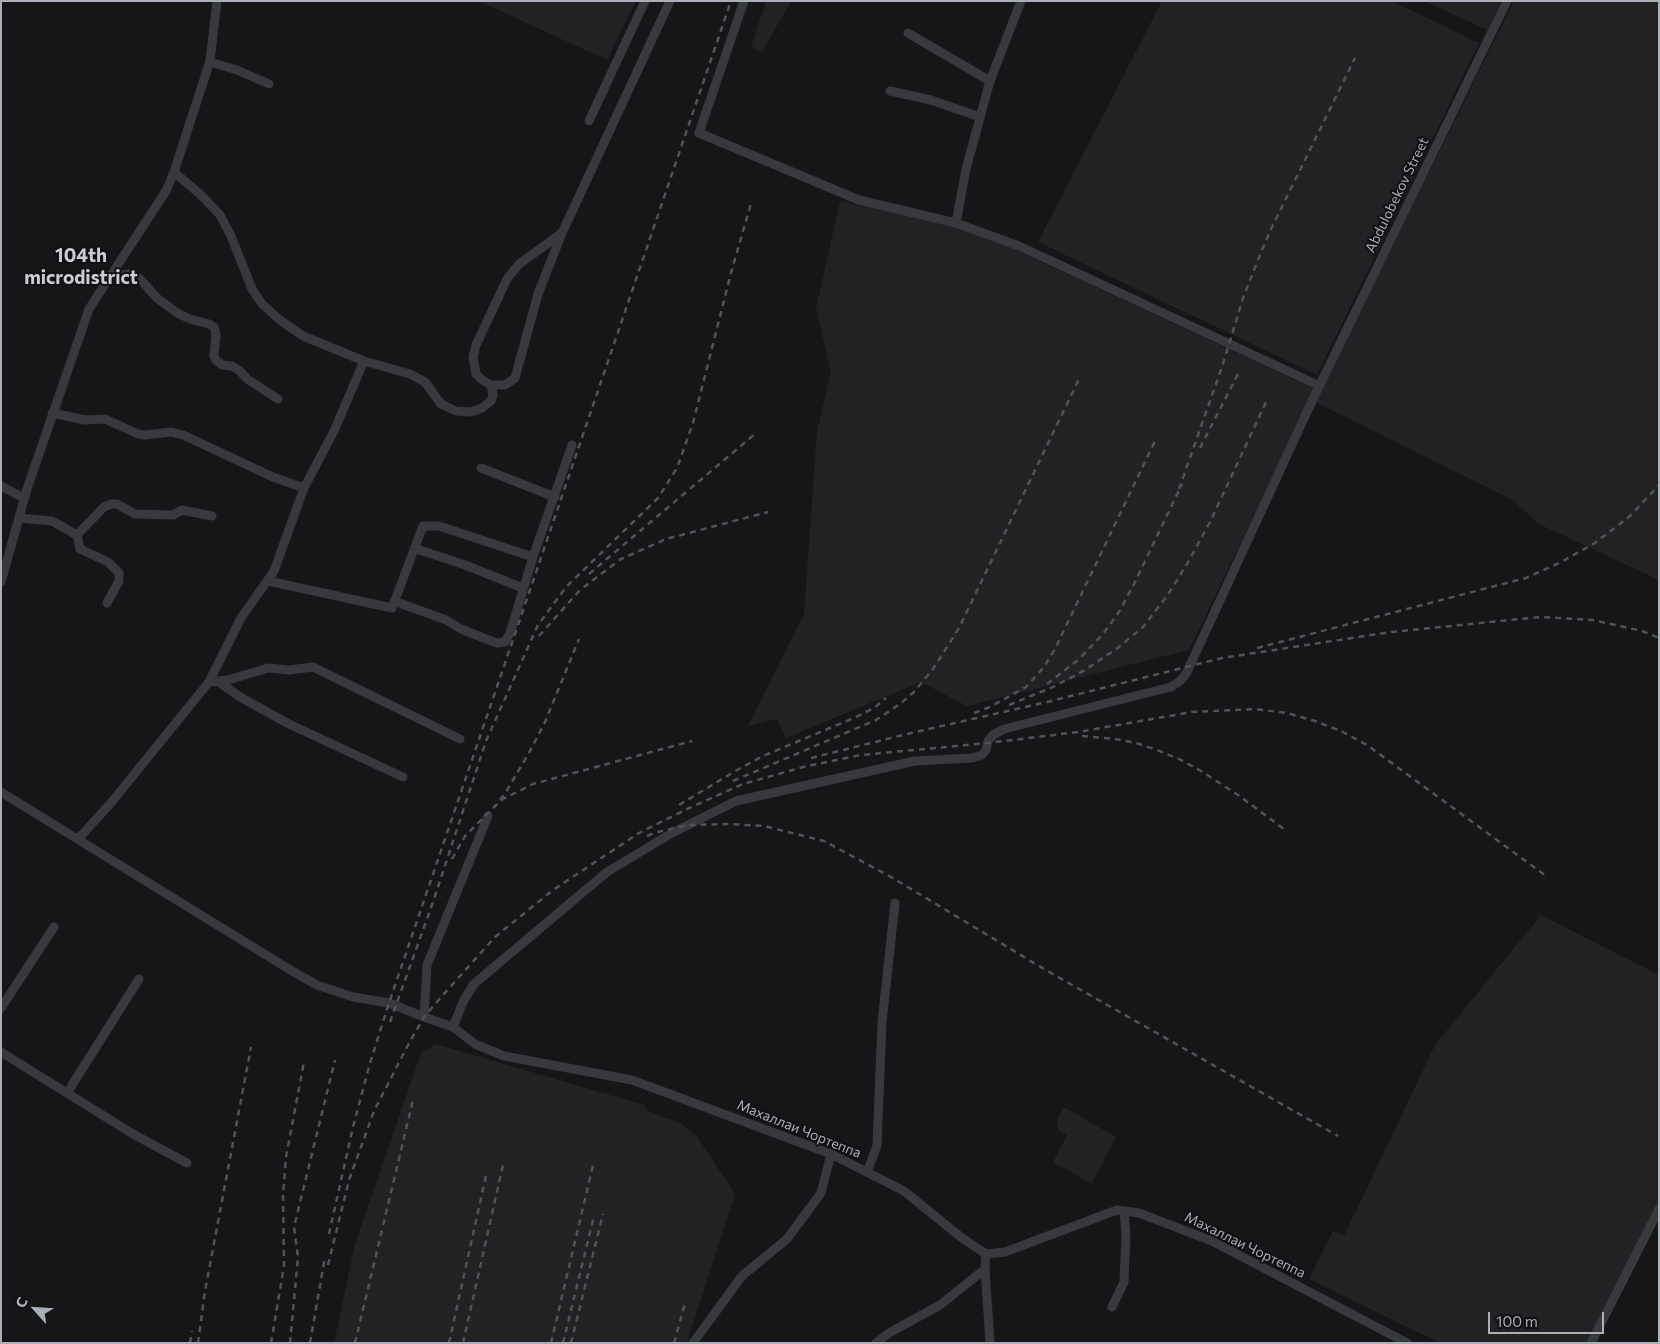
<!DOCTYPE html>
<meta charset="utf-8">
<style>
body{margin:0}
#map{position:relative;width:1660px;height:1344px;overflow:hidden;background:#161618;font-family:Commissioner,sans-serif}
canvas{display:block}
.frame{position:absolute;inset:0;border:2px solid #aaaeb6;pointer-events:none}
.north{position:absolute;left:10px;top:1284px;width:50px;height:50px;-webkit-text-stroke:4px #111113;paint-order:stroke;rotate:296deg;font-size:14px;font-weight:700;line-height:20px;text-align:center;color:#aaaeb6}
.north::after{content:'';display:block;margin:auto;width:18px;height:22px;background:#aaaeb6;clip-path:polygon(50% 0,100% 100%,50% 72%,0 100%)}
.scale{position:absolute;left:1488px;top:1312px;width:116px;height:22px;box-sizing:border-box;border:2px solid #aaaeb6;border-top:0;padding-left:6px;font-size:15px;line-height:18px;white-space:nowrap;color:#aaaeb6;-webkit-text-stroke:4px #111113;paint-order:stroke}
</style>
<div id="map">
<canvas width="1660" height="1344"></canvas>
<div class="frame"></div>
<div class="north">С</div>
<div class="scale">100 m</div>
</div>
<script>
const ctx = document.querySelector('canvas').getContext('2d');
ctx.lineJoin = 'round';
function fill(path, color) { ctx.fillStyle = color; ctx.fill(path, 'evenodd'); }
const toPath = rows => new Path2D(rows.map(r => 'M' + r).join(''));
function stroke(path, color, width, dash) { ctx.strokeStyle = color; ctx.lineWidth = width; ctx.lineCap = dash ? 'butt' : 'round'; ctx.setLineDash(dash || []); ctx.stroke(path); }
function write(font, color, halo, rows, align = 'center') {
  ctx.font = font + ' Commissioner,sans-serif'; ctx.lineWidth = 4; ctx.setLineDash([]); ctx.textBaseline = 'middle'; ctx.strokeStyle = halo; ctx.fillStyle = color; for (const [text, x, y, turn = 0] of rows) {
    ctx.save(); ctx.translate(x, y); ctx.rotate((+turn || 0) * Math.PI / 180); ctx.textAlign = isNaN(turn) ? turn : align; if (halo) ctx.strokeText(text, 0, 0); ctx.fillText(text, 0, 0); ctx.restore();
  }
}
fill(toPath([
 [479,1,636,1,607,60],
 [766,1,791,1,762,52,751,47],
 [1162,1,1392,1,1479,43,1317,375,1038,242],
 [1424,1,1501,1,1488,30],
 [1514,1,1659,1,1659,580,1539,524,1511,499,1315,402],
 [840,201,975,231,1315,389,1189,650,967,706,921,682,786,738,777,719,748,726,804,614,817,431,831,372,816,308],
 [1541,915,1659,975,1659,1202,1589,1343,1440,1343,1309,1279,1333,1231,1344,1236,1435,1045],
 [436,1044,644,1105,647,1111,680,1123,696,1135,735,1194,690,1333,688,1343,334,1343,355,1244,421,1053],
 [1064,1107,1116,1137,1092,1184,1053,1162,1067,1135,1058,1130,1057,1119]
]), '#222225');
stroke(toPath([
 [744,1,699,133,859,200,956,223,1019,246,1320,386],
 [908,33,990,81],
 [210,62,237,70,269,84],
 [890,91,931,100,980,117],
 [589,121,645,1],
 [174,172,201,195,220,215,231,236,252,289,262,304,280,320,303,336,364,361,410,374,425,382,441,404,456,411,471,412,482,408,491,401,493,395,491,385],
 [956,223,966,169,990,81,1021,1],
 [562,233,538,294,515,378,505,385,491,385,481,379,476,374,473,357,476,345,507,279,519,264,562,233],
 [562,233,670,1],
 [111,276,128,274,133,275,140,279,157,298,177,313,190,319,209,324,214,327,216,334,214,356,216,360,222,365,232,366,240,371,247,379,278,399],
 [52,413,85,420,105,419,138,434,145,435,171,432,183,435,273,477,304,488],
 [481,468,555,497],
 [1,486,24,498],
 [19,518,52,521,77,535,80,549,108,562,119,573,119,581,107,603],
 [77,535,104,507,111,504,117,504,135,514,173,515,182,510,212,516],
 [414,548,465,565,523,588],
 [268,581,392,608,423,526,439,526,533,557],
 [1,582,27,489,89,309,166,191,174,172,210,61,217,1],
 [394,601,446,620,461,629,481,637,497,643,505,642,510,633,533,557,572,445],
 [209,682,228,680,268,668,289,670,313,667,460,739],
 [219,682,240,697,289,724,403,777],
 [1,792,292,971,317,985,353,997,389,1003,424,1017,453,1027],
 [79,838,110,804,209,682,241,618,274,571,304,488,334,431,364,361],
 [1,1008,54,927],
 [424,1017,427,965,488,816],
 [1,1052,133,1134,187,1163],
 [67,1093,139,979],
 [867,1172,877,1146,882,1022,895,903],
 [986,1254,985,1269,990,1343],
 [1112,1307,1124,1282,1126,1235,1124,1211],
 [693,1343,742,1276,787,1239,821,1193,831,1154],
 [876,1343,889,1333,940,1305,985,1269],
 [1407,1343,1212,1241,1139,1213,1117,1210,1005,1252,986,1254,962,1238,904,1191,831,1154,632,1080,504,1056,475,1044,453,1027,464,1000,474,984,607,872,672,833,736,801,915,761,972,758,982,755,986,750,988,741,993,735,1004,729,1171,687,1180,681,1186,674,1312,401,1507,1],
 [1591,1343,1659,1209]
]), '#38393c', 9);
stroke(toPath([
 [1200,448,1239,372],
 [1179,489,1223,364,1243,298,1258,260,1270,231,1355,58],
 [589,574,755,434],
 [539,636,580,590,621,559,666,539,768,512],
 [1257,648,1526,578,1561,562,1595,543,1630,516,1659,485],
 [1047,684,1078,660,1103,634,1119,612,1134,584,1182,484],
 [1009,705,1053,687,1085,670,1119,647,1143,627,1167,596,1187,564,1210,522,1267,400],
 [974,713,990,707,1026,687,1044,667,1055,649,1155,441],
 [1082,736,1115,739,1136,743,1157,750,1179,759,1201,771,1238,795,1284,829],
 [811,758,907,734,1047,702,1222,658,1391,632,1540,617,1593,620,1642,631,1659,638],
 [733,781,876,720,900,704,914,692,933,669,959,628,1079,379],
 [500,800,506,792,530,751,545,722,579,639],
 [679,805,737,770,763,756,856,717,874,708,886,698],
 [647,836,657,832,689,825,729,824,764,826,824,841,891,877,1044,969,1338,1136],
 [452,859,465,836,494,807,503,799,533,784,692,741],
 [390,1022,433,902,486,741,538,625,566,587,658,498,677,468,693,423,731,273,752,200],
 [329,1234,353,1127,370,1063,389,1003,731,1],
 [328,1265,349,1180,374,1111,408,1045,424,1017,443,995,495,937,553,890,639,833,687,809,743,784,803,767,861,755,988,743,1078,732,1192,712,1255,709,1287,713,1315,721,1343,732,1367,745,1546,876],
 [190,1343,192,1331],
 [198,1343,205,1291,251,1047],
 [271,1343,284,1266,283,1195,286,1157,304,1062],
 [290,1343,298,1257,294,1227,335,1060],
 [310,1343,325,1257],
 [355,1343,413,1100],
 [449,1343,487,1171],
 [463,1343,503,1165],
 [551,1343,594,1161],
 [563,1343,594,1216],
 [571,1343,603,1214],
 [674,1343,685,1303]
]), '#515357', 2.5, [6, 5]);
write('14px', '#aaaeb6', '#111113', [
 ["Abdulobekov Street",1397,195,-64],
 ["Махаллаи Чортеппа",799,1129,22],
 ["Махаллаи Чортеппа",1245,1245,26]
]);
write('bold 19px', '#cacdd3', '#111113', [
 ["104th",81,256],
 ["microdistrict",81,278]
]);
</script>
